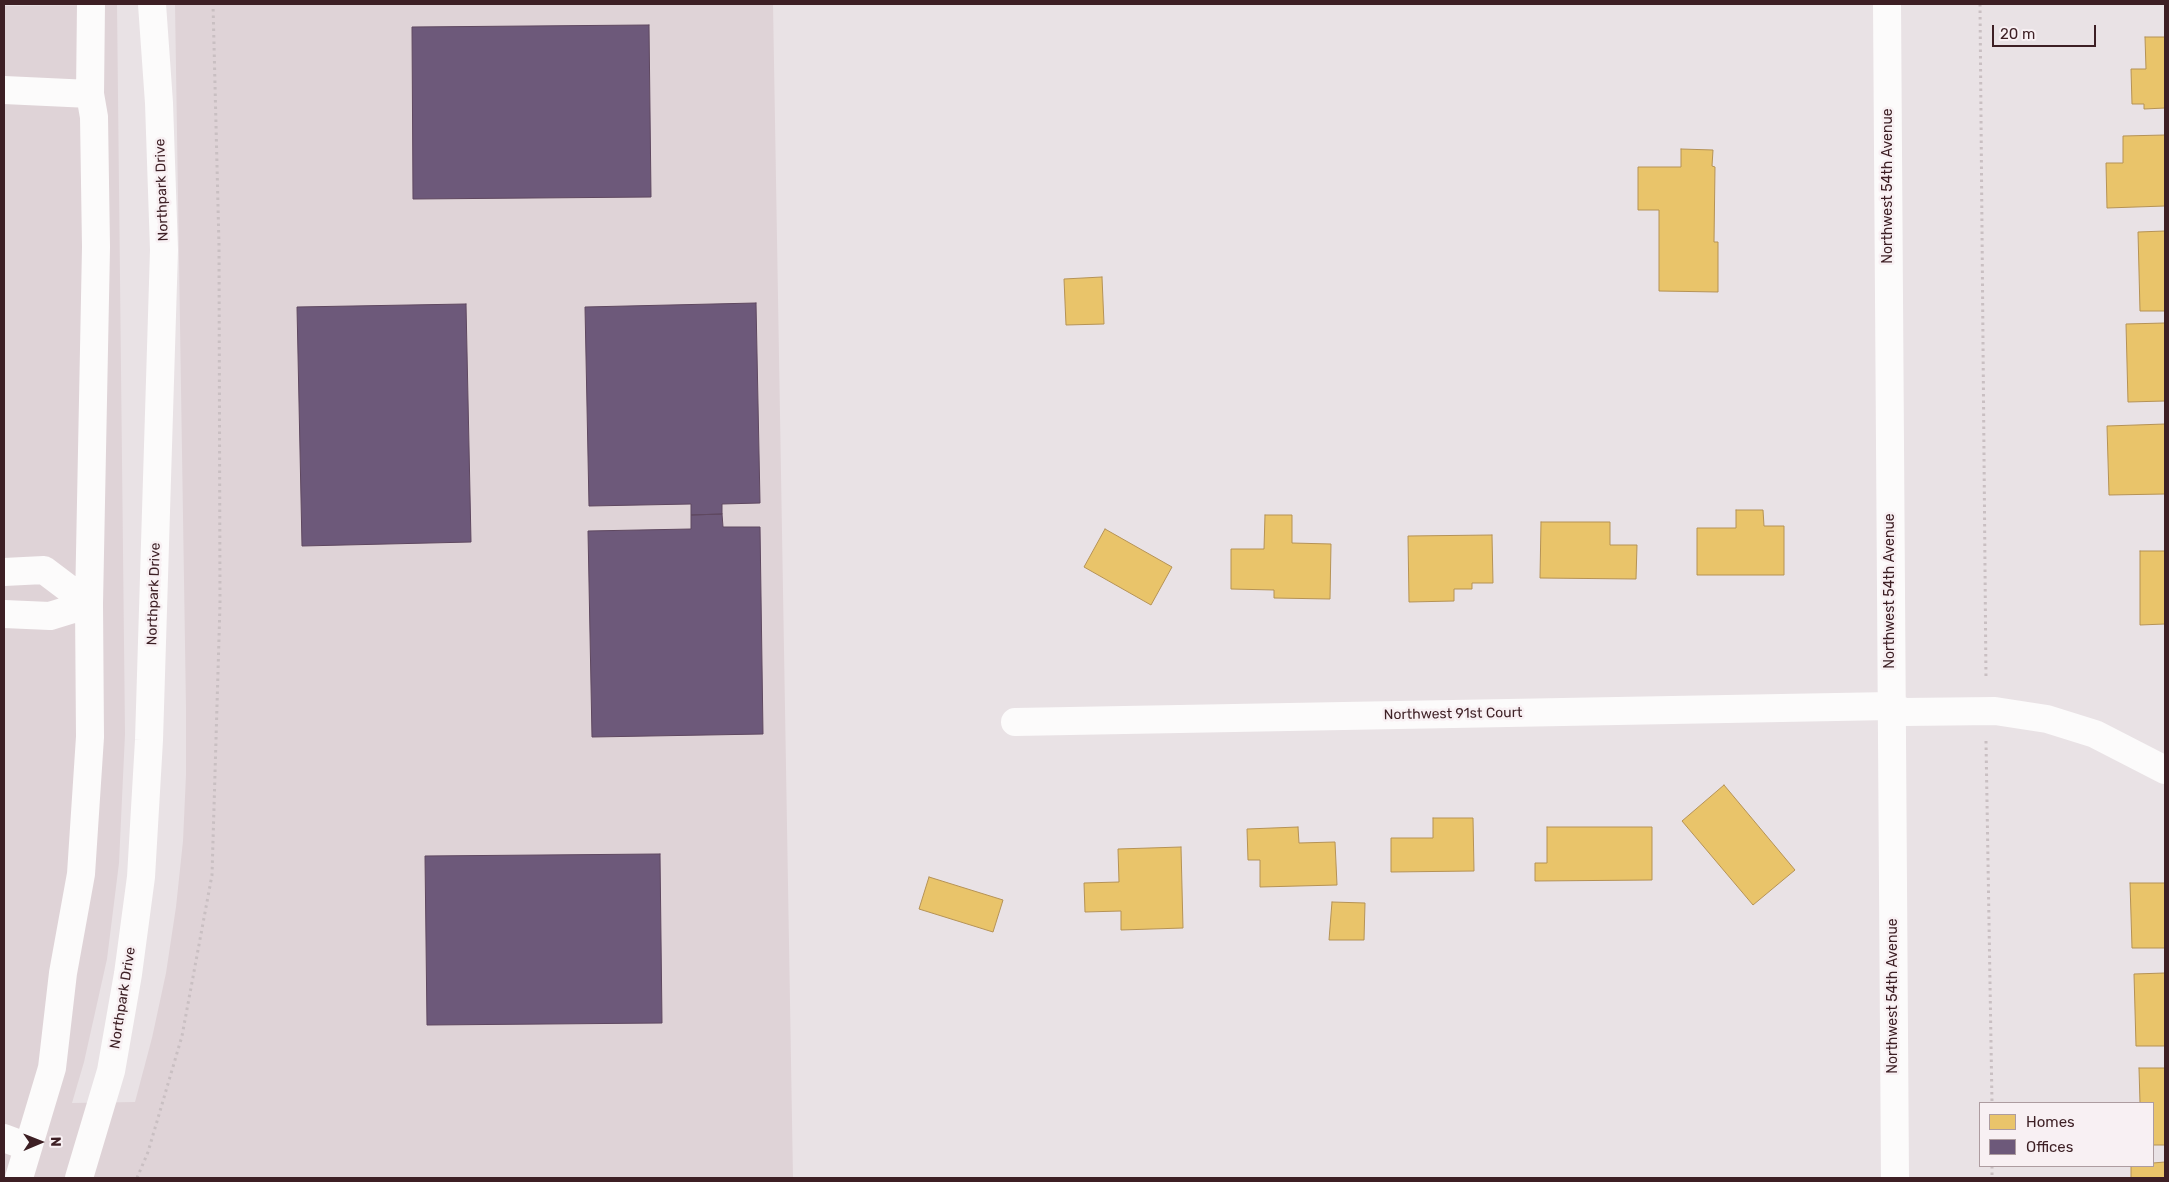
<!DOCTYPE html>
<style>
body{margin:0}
#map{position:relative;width:2169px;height:1182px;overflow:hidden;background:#e9e2e5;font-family:Rubik,sans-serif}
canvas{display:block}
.frame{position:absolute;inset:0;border:5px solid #3d1f24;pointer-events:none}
.legend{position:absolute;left:1979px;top:1102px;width:175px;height:65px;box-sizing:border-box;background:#f8f0f3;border:1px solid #ad9ca0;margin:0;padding:6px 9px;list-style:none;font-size:15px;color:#3d1f24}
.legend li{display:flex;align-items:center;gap:10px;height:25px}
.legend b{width:25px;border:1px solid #ad9ca0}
.north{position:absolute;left:15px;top:1117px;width:50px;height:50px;-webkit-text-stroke:4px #f8f0f3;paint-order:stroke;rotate:89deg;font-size:14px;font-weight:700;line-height:20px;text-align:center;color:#3d1f24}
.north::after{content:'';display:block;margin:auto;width:18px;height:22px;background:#3d1f24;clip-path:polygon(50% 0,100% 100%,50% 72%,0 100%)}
.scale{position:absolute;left:1992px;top:25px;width:104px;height:22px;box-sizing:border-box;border:2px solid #3d1f24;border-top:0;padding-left:6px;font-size:15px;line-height:18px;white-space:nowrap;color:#3d1f24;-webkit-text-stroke:4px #f8f0f3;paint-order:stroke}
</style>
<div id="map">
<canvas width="2169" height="1182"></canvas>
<div class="frame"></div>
<ul class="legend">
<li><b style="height:14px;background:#e9c46a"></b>Homes</li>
<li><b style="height:14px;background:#6d597a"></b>Offices</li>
</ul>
<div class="north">N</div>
<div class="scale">20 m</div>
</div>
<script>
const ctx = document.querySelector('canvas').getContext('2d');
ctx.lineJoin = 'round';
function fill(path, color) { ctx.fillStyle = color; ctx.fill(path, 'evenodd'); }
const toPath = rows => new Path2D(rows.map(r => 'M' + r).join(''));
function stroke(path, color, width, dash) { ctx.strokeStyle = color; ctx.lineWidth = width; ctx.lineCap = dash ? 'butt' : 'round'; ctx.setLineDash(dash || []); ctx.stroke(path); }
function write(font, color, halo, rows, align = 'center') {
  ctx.font = font + ' Rubik,sans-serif'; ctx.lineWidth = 5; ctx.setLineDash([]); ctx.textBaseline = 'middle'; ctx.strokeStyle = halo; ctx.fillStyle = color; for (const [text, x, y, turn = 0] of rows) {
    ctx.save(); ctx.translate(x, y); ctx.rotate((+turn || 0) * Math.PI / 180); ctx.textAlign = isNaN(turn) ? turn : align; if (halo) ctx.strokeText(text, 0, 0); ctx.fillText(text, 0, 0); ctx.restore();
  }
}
fill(toPath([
 [175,4,773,4,793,1178,4,1178,4,6,117,5,125,734,119,863,107,959,84,1062,72,1103,135,1102,152,1038,166,973,176,907,183,841,186,775,186,708]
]), '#dfd3d7');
const homes = toPath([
 [2145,37,2165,37,2165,108,2144,109,2144,104,2132,104,2131,69,2146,69,2145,37],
 [2165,135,2165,206,2107,208,2106,163,2123,163,2123,136,2165,135],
 [1681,149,1713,150,1712,166,1715,167,1714,242,1718,242,1718,292,1659,291,1659,210,1638,210,1638,167,1681,167,1681,149],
 [2165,231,2165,311,2140,311,2138,232,2165,231],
 [1102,277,1104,324,1066,325,1064,279,1102,277],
 [2165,323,2165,401,2128,402,2126,324,2165,323],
 [2165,424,2165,494,2109,495,2107,426,2165,424],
 [1736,510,1763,510,1764,526,1784,526,1784,575,1697,575,1697,528,1736,528,1736,510],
 [1265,515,1292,515,1292,543,1331,544,1330,599,1274,598,1274,590,1231,589,1231,549,1264,549,1265,515],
 [1541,522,1610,522,1610,545,1637,545,1636,579,1540,578,1541,522],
 [1105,529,1172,567,1151,605,1084,567,1105,529],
 [1492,535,1493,583,1472,583,1472,589,1454,589,1454,601,1409,602,1408,536,1492,535],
 [2140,551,2165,551,2165,624,2140,625,2140,551],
 [1724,785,1795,870,1753,905,1682,821,1724,785],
 [1433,818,1473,818,1474,871,1391,872,1391,838,1433,838,1433,818],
 [1298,827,1299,843,1335,842,1337,885,1260,887,1260,860,1248,860,1247,829,1298,827],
 [1547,827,1652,827,1652,880,1535,881,1535,863,1547,863,1547,827],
 [1181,847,1183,928,1121,930,1121,911,1085,912,1084,883,1119,882,1118,849,1181,847],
 [929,877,1003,900,993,932,919,909,929,877],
 [2130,883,2165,883,2165,948,2132,948,2130,883],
 [1332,902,1365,903,1364,940,1329,940,1332,902],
 [2165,973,2165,1046,2136,1046,2134,974,2165,973],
 [2139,1068,2165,1068,2165,1145,2153,1145,2153,1103,2140,1103,2139,1068],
 [2165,1162,2165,1178,2131,1178,2131,1166,2153,1166,2153,1163,2165,1162]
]);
fill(homes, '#e9c46a');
stroke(homes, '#b59255', 1);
const offices = toPath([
 [649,25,651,197,413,199,412,27,649,25],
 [756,303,760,503,722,504,722,514,691,515,691,504,589,506,585,307,756,303],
 [466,304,471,542,302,546,297,307,466,304],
 [722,514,723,527,760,527,763,734,592,737,588,531,691,529,691,515,722,514],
 [660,854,662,1023,427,1025,425,856,660,854]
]);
fill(offices, '#6d597a');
stroke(offices, '#5f4860', 1);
stroke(toPath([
 [1980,4,1986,680],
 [1986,741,1992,1103],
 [1992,1166,1992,1178],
 [137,1178,148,1152,182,1036,212,875,220,604,219,246,213,4]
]), '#c9bfc2', 3, [2.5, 4]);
stroke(toPath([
 [1887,4,1895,1178],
 [4,90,90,94],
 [4,572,44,570,89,604],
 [4,614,50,616,89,604],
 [1015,722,1891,706,1904,712,1995,711,2047,719,2095,734,2165,770],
 [4,1138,28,1147],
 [19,1178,52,1068,63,973,81,874,90,737,89,604,96,247,94,117,90,94,91,4],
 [79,1178,111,1071,128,974,141,877,149,740,164,250,159,103,152,4]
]), '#fcfbfb', 28);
write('14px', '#3d1f24', '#f8f0f3', [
 ["Northwest 54th Avenue",1888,186,-90],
 ["Northpark Drive",162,190,-92],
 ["Northwest 54th Avenue",1890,591,-90],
 ["Northpark Drive",154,594,-88],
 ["Northwest 91st Court",1453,714,-1],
 ["Northwest 54th Avenue",1893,996,-90],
 ["Northpark Drive",123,998,-81]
]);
</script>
